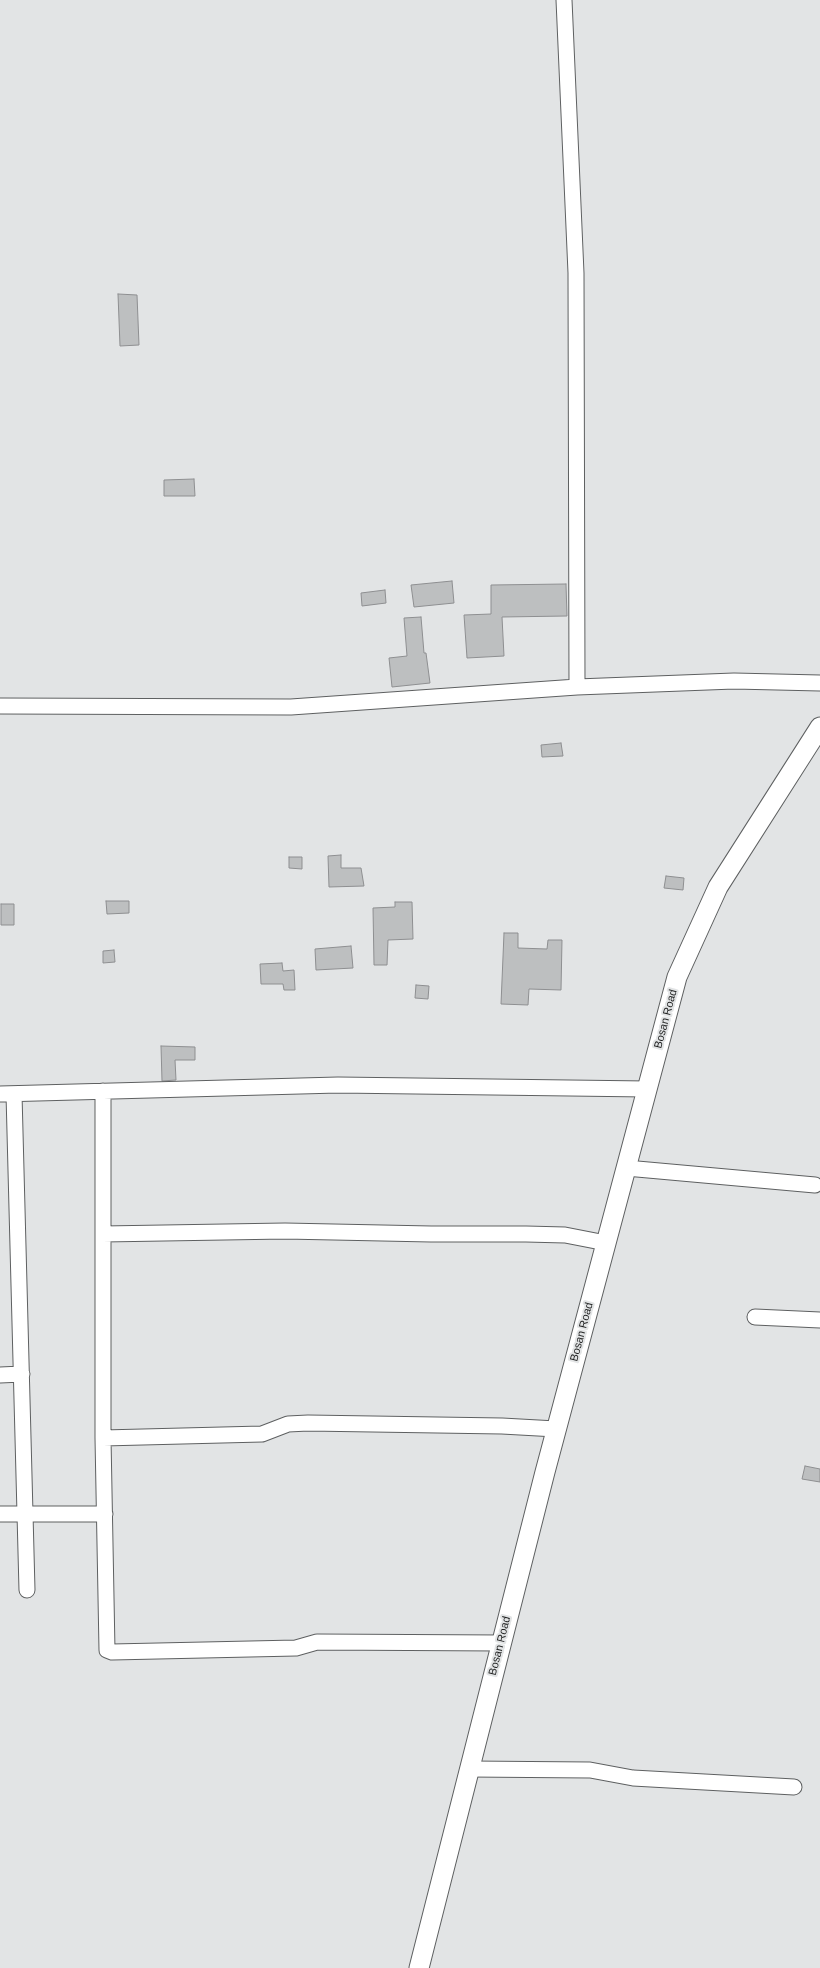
<!DOCTYPE html>
<style>
body{margin:0}
canvas{display:block;background:#e2e4e5}
</style>
<canvas width="820" height="1968"></canvas>
<script>
const ctx = document.querySelector('canvas').getContext('2d');
ctx.lineJoin = 'round';
function fill(path, color) { ctx.fillStyle = color; ctx.fill(path, 'evenodd'); }
const toPath = rows => new Path2D(rows.map(r => 'M' + r).join(''));
function stroke(path, color, width, dash) { ctx.strokeStyle = color; ctx.lineWidth = width; ctx.lineCap = dash ? 'butt' : 'round'; ctx.setLineDash(dash || []); ctx.stroke(path); }
function write(font, color, halo, rows, align = 'center') {
  ctx.font = font + ' Helvetica,sans-serif'; ctx.lineWidth = 4; ctx.setLineDash([]); ctx.textBaseline = 'middle'; ctx.strokeStyle = halo; ctx.fillStyle = color; for (const [text, x, y, turn = 0] of rows) {
    ctx.save(); ctx.translate(x, y); ctx.rotate((+turn || 0) * Math.PI / 180); ctx.textAlign = isNaN(turn) ? turn : align; if (halo) ctx.strokeText(text, 0, 0); ctx.fillText(text, 0, 0); ctx.restore();
  }
}
const building = toPath([
 [118,294,137,295,139,345,120,346,118,294],
 [194,479,195,496,164,496,164,480,194,479],
 [452,581,454,603,414,607,411,585,452,581],
 [566,584,567,616,502,617,504,656,467,658,464,615,491,614,491,585,566,584],
 [385,590,386,603,362,606,361,593,385,590],
 [421,617,424,653,426,653,430,683,392,687,389,658,407,656,404,618,421,617],
 [561,743,563,756,542,757,541,745,561,743],
 [341,855,341,868,361,868,364,886,329,887,328,856,341,855],
 [289,857,302,857,302,869,289,868,289,857],
 [666,876,684,878,683,890,664,888,666,876],
 [106,901,129,901,129,913,107,914,106,901],
 [395,902,412,902,413,939,388,940,387,965,374,965,373,908,395,907,395,902],
 [1,904,14,904,14,925,1,925,1,904],
 [504,933,518,933,518,948,547,949,548,940,562,940,561,990,529,989,528,1005,501,1004,504,933],
 [351,946,353,968,316,970,315,949,351,946],
 [114,950,115,962,103,963,103,951,114,950],
 [282,963,283,971,294,970,295,990,284,990,283,984,261,984,260,964,282,963],
 [416,985,429,986,428,999,415,998,416,985],
 [161,1046,195,1047,195,1060,175,1060,176,1080,162,1081,161,1046],
 [805,1466,820,1469,820,1482,802,1479,805,1466]
]);
fill(building, '#bdbfc0');
stroke(building, '#8e8f91', 1);
const minor = toPath([
 [564,0,576,273,577,687],
 [0,706,291,707,577,687,734,681,820,683],
 [103,1091,103,1438,107,1650,112,1652,296,1648,317,1642,501,1643],
 [0,1094,338,1085,647,1089],
 [14,1094,27,1590],
 [626,1168,815,1185],
 [103,1234,285,1231,431,1234,526,1234,565,1235,606,1243],
 [755,1317,820,1320],
 [0,1375,22,1374],
 [103,1438,262,1434,288,1424,308,1423,502,1426,556,1429],
 [0,1514,105,1514],
 [469,1769,590,1770,633,1778,794,1787]
]);
const major = toPath([
 [419,1968,545,1472,677,977,718,887,820,727]
]);
stroke(minor, '#5e6061', 17);
stroke(major, '#5e6061', 21);
stroke(minor, '#fff', 15);
stroke(major, '#fff', 19);
write('11px', '#1f2020', '#e2e4e5', [
 ["Bosan Road",666,1019,-75],
 ["Bosan Road",582,1332,-75],
 ["Bosan Road",500,1646,-76]
]);
</script>
